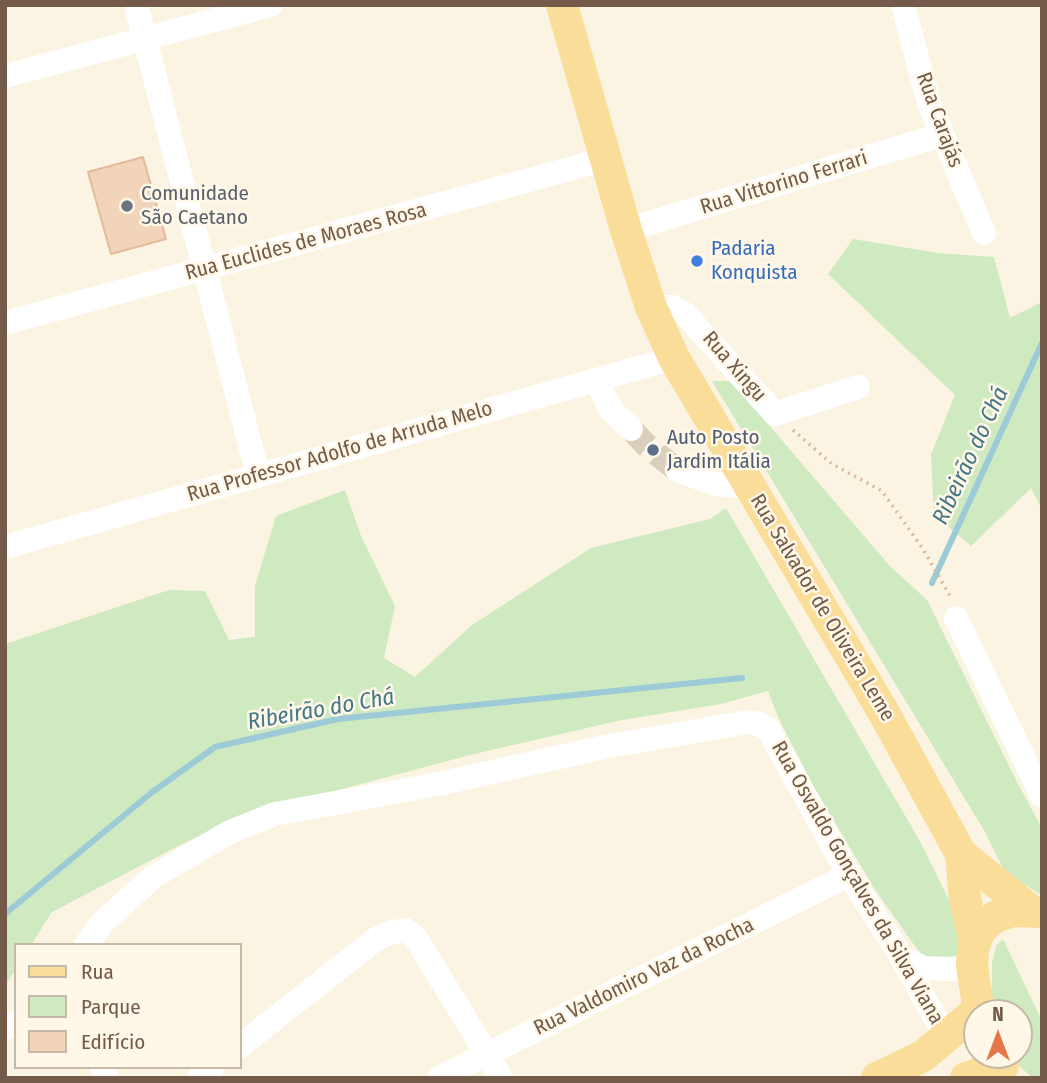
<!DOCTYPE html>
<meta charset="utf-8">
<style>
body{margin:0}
#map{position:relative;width:1047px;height:1083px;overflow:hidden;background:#fcf4e2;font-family:"Fira Sans Condensed",sans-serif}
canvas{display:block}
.frame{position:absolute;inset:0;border:7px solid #745b49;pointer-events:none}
.legend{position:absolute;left:14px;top:943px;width:228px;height:126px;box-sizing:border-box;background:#fff8e8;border:2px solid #c7b9a8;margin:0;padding:9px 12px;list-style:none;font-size:21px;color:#745b49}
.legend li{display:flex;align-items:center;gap:14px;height:35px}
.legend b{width:35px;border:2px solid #c7b9a8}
.north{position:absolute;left:963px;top:999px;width:70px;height:70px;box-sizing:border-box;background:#fff8e8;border:2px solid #c7b9a8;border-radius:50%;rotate:0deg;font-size:19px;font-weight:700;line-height:28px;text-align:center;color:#745b49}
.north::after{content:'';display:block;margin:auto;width:24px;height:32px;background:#e67547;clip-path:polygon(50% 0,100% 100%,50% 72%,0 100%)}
</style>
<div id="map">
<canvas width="1047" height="1083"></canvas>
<div class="frame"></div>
<ul class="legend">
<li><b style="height:9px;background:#fbdd9a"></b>Rua</li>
<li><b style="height:19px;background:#cfe9c1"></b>Parque</li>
<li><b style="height:19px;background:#f1d4ba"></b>Edifício</li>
</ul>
<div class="north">N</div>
</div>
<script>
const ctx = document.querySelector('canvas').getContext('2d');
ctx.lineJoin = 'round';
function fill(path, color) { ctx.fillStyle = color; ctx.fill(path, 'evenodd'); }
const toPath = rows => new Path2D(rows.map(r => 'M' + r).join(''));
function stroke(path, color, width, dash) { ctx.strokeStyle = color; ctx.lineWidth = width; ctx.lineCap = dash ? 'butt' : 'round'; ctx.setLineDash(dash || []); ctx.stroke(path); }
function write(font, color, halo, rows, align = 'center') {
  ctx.font = font + ' "Fira Sans Condensed",sans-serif'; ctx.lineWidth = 5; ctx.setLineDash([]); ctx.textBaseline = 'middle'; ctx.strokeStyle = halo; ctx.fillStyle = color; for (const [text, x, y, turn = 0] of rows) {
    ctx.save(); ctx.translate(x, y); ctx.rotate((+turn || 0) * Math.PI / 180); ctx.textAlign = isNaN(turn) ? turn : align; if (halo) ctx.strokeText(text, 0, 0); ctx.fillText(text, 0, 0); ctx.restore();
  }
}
fill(toPath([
 [853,239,938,253,994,257,1010,318,1042,302,1042,510,1031,488,971,546,934,515,931,455,955,395,828,274],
 [712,381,731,381,890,566,927,600,1018,784,1042,828,1042,895,1005,873,985,832],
 [345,490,361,536,395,606,384,658,415,677,472,625,591,548,710,519,726,508,921,843,951,904,964,950,960,959,926,960,912,942,874,888,814,787,778,717,768,691,721,704,622,720,474,754,248,814,182,844,52,912,31,945,16,945,16,969,5,986,5,644,169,590,205,591,229,640,255,637,255,586,276,516],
 [1003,939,1042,1021,1042,1078,1033,1078,1019,1066,1011,1055,1019,1055,1019,1013,996,1013,992,996,992,962,996,946]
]), '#cfe9c1');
stroke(toPath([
 [932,583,1042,343],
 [5,914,151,793,215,747,338,719,742,678]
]), '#9dcad7', 6);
const building = toPath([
 [143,157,166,239,111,254,88,172,143,157]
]);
fill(building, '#f1d4ba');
stroke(building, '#e4bb9a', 2);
stroke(toPath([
 [631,429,647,446,677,470]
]), '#dacebc', 24, [24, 12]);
stroke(toPath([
 [793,430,832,464,882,491,923,549,950,596]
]), '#d6b79d', 3.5, [2, 5]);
stroke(toPath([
 [136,5,258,475],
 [903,5,929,103,984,233],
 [5,76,271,5],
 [626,230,941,135],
 [651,307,673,307,685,314,775,414,858,387],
 [5,323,606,159],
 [596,380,611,410,631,429],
 [677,470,716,484,750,487],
 [5,547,674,358],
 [956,618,1042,796],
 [86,945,103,922,153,877,228,833,275,814,443,783,609,746,748,722,759,724,768,729,849,875,896,948,946,1037],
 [901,957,924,968,951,969,972,966],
 [5,1028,16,1023],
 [240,1046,376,939,393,932,406,930,416,938,501,1078],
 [102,1067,107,1078],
 [199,1078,213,1067],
 [439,1078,849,875]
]), '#fff', 24);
stroke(toPath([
 [562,5,626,230,651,307,674,358,884,713,961,854,1030,910],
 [961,854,965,898,975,943],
 [979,1013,972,966,973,949,980,930,995,917,1013,911,1042,912],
 [877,1078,923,1056,978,1010],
 [966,1078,1003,1066]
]), '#fbdd9a', 32);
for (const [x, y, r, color] of [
 [127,206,7,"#6b7280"],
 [697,261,7,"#3f7fe0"],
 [653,450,7,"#5c6f8a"]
]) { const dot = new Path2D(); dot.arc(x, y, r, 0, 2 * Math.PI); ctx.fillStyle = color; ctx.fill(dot); stroke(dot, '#fff8e8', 2.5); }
write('21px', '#745b49', '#fff8e8', [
 ["Rua Carajás",939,120,70],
 ["Rua Vittorino Ferrari",784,183,-17],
 ["Rua Euclides de Moraes Rosa",306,242,-15],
 ["Rua Xingu",734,367,49],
 ["Rua Professor Adolfo de Arruda Melo",340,452,-16],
 ["Rua Salvador de Oliveira Leme",822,608,59],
 ["Rua Osvaldo Gonçalves da Silva Viana",857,883,60],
 ["Rua Valdomiro Vaz da Rocha",644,977,-26]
]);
write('21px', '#5b616d', '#fff8e8', [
 ["Comunidade",141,194],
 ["São Caetano",141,218]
], 'left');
write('21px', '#366cbe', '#fff8e8', [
 ["Padaria",711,249],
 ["Konquista",711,273]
], 'left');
write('21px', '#4e5e75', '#fff8e8', [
 ["Auto Posto",667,438],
 ["Jardim Itália",667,462]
], 'left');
write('italic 23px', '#427887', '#fff8e8', [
 ["Ribeirão do Chá",971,456,-65],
 ["Ribeirão do Chá",321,710,-10]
]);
</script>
